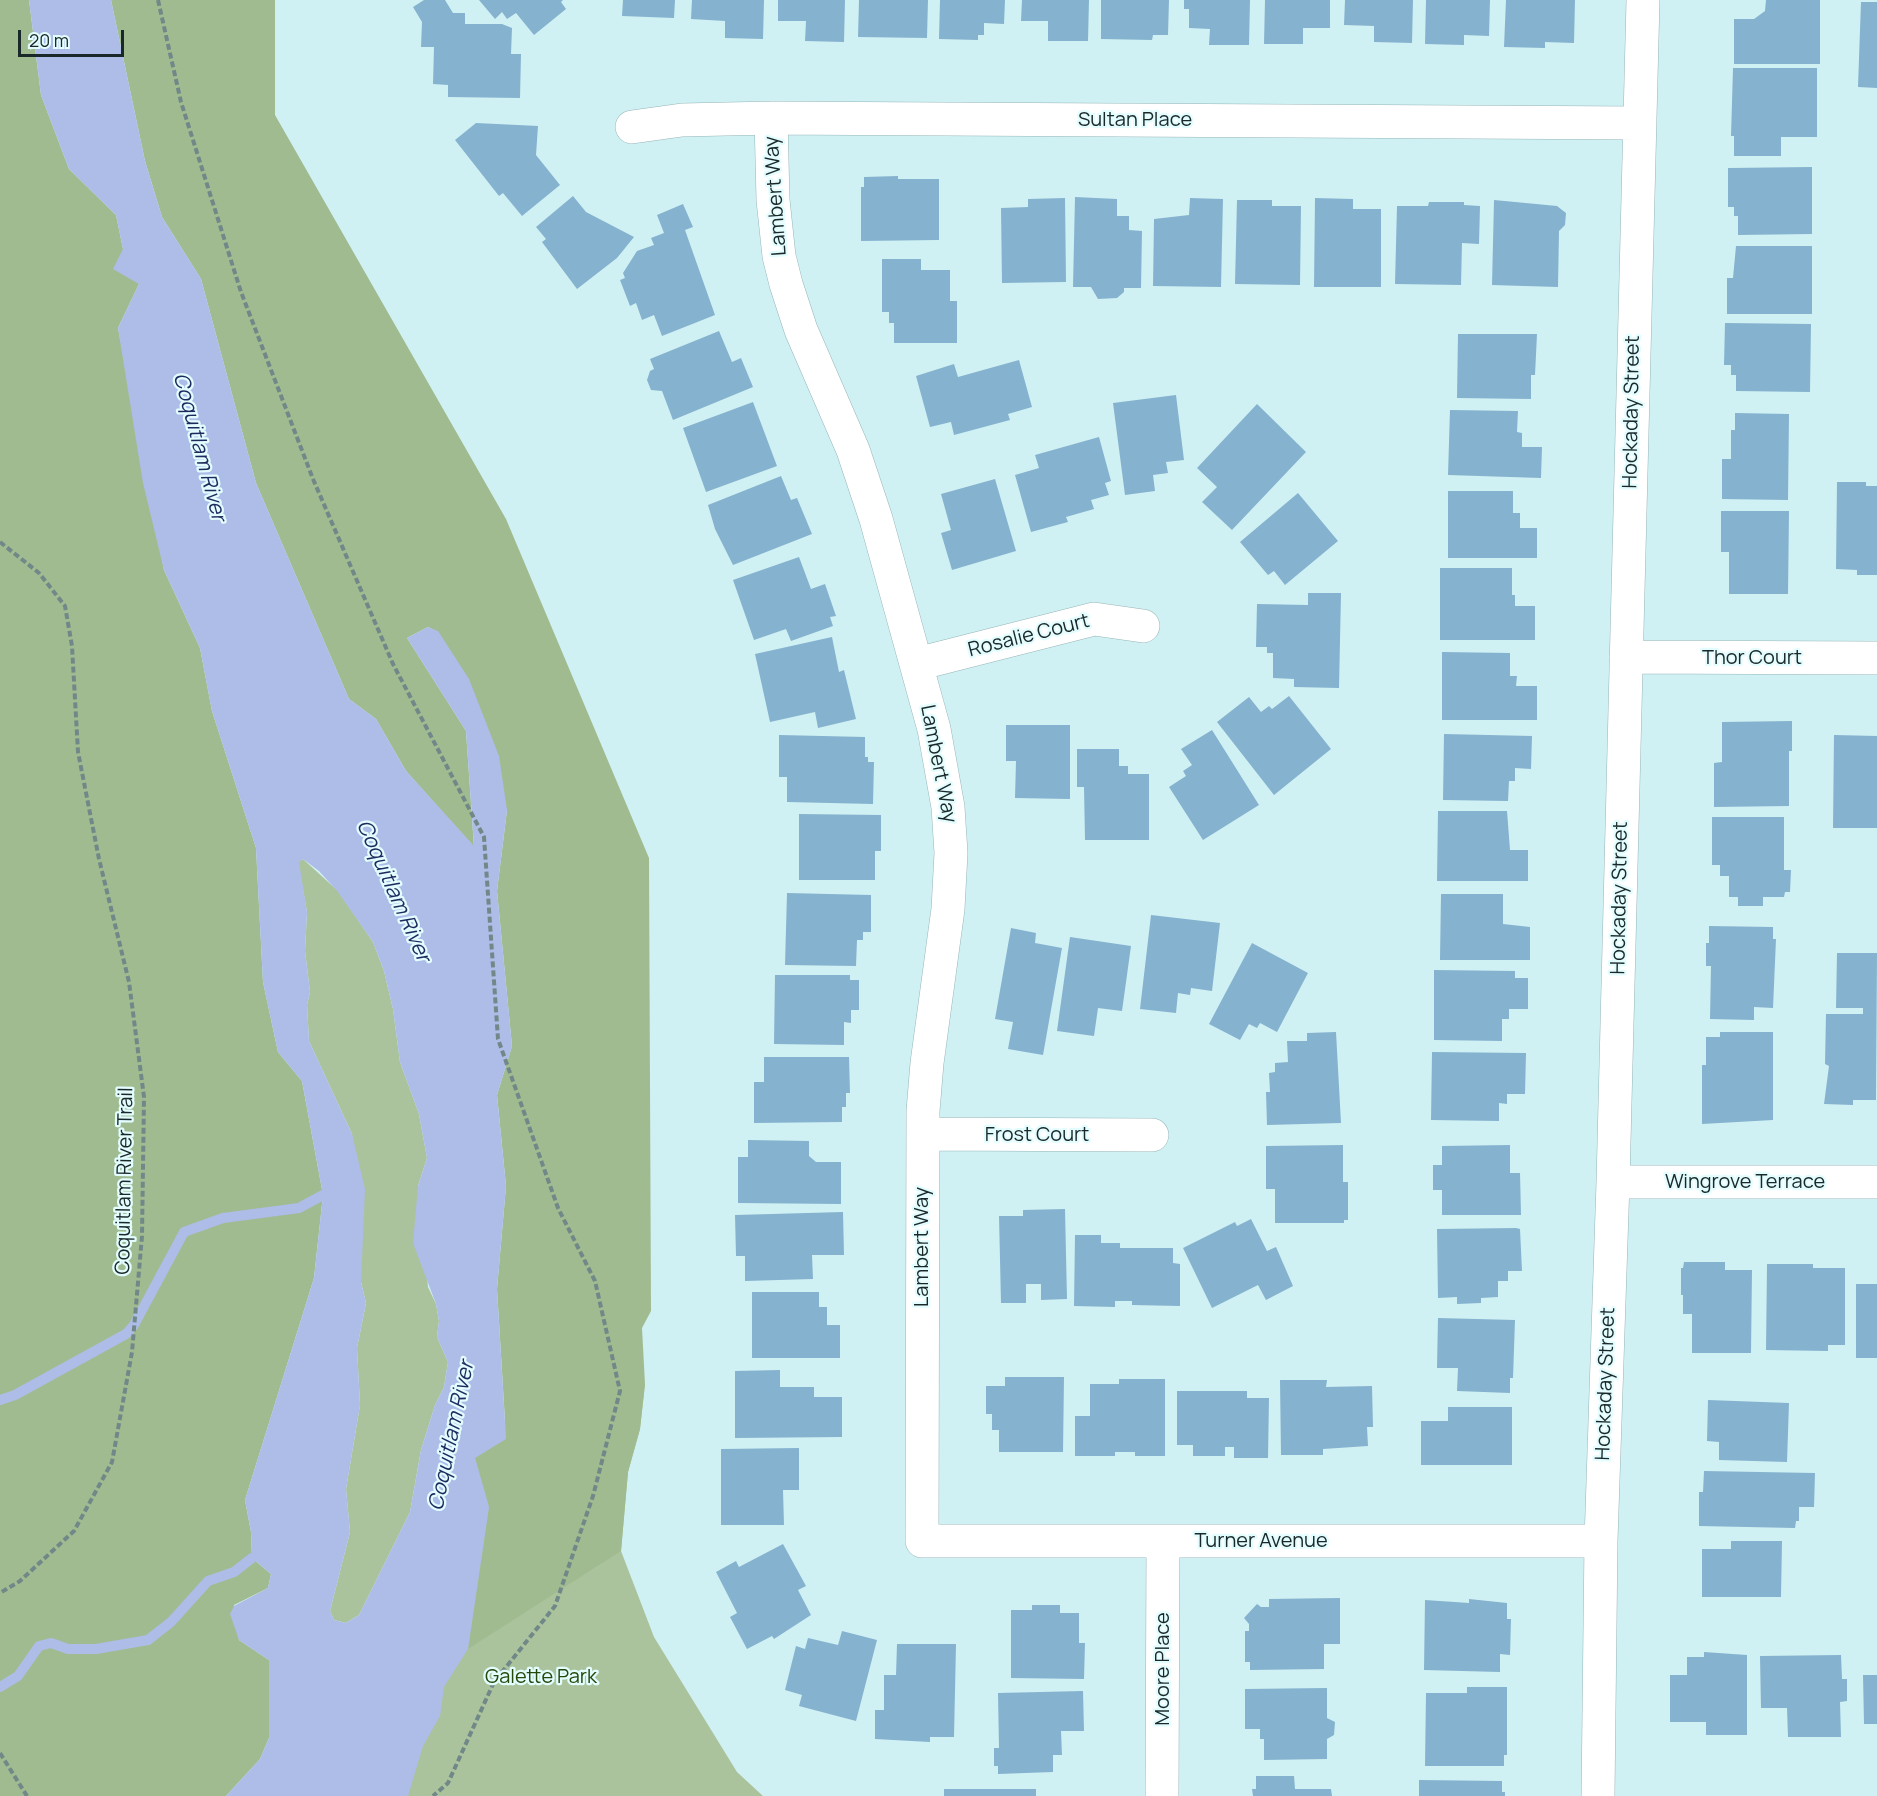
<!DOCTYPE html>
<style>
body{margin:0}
#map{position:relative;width:1877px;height:1796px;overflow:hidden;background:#d0f1f3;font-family:Manrope,sans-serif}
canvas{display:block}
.scale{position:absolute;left:18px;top:30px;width:106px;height:27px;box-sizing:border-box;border:3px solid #1b2829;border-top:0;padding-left:8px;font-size:18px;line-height:21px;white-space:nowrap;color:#1b2829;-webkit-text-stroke:4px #e3fdff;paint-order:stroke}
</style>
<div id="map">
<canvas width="1877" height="1796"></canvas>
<div class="scale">20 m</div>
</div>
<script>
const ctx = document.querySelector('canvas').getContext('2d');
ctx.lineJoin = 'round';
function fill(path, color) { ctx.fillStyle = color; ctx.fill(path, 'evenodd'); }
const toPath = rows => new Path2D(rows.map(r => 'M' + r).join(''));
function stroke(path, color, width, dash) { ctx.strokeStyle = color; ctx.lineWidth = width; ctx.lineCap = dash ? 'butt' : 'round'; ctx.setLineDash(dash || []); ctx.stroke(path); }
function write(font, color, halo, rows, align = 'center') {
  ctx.font = font + ' Manrope,sans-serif'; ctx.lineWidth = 4.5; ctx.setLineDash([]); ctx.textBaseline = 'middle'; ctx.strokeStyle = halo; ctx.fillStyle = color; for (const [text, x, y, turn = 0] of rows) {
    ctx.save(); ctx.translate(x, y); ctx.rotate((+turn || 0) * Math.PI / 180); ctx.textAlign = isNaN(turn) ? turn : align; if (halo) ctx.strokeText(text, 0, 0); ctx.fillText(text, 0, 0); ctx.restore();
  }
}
fill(toPath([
 [303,859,338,891,373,942,384,971,393,1009,400,1062,419,1114,427,1158,418,1186,428,1287,436,1304,439,1321,437,1337,448,1362,444,1387,435,1405,421,1450,410,1512,359,1615,346,1623,334,1620,330,1611,350,1532,346,1489,360,1405,357,1348,366,1303,361,1282,352,1134,309,1041,307,1005,310,992,305,951,307,912,298,862],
 [645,1384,640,1429,628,1472,621,1551,654,1637,737,1772,763,1796,339,1796,481,1429]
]), '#abc39c');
fill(toPath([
 [0,0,29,0,41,95,69,169,116,215,123,249,139,284,118,328,164,570,200,648,212,711,256,848,263,982,278,1052,302,1081,323,1195,314,1278,245,1500,251,1532,252,1558,271,1574,268,1588,234,1605,239,1640,269,1660,269,1738,260,1759,226,1796,0,1796],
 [111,0,275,0,275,115,506,519,649,858,651,1311,642,1328,645,1384,640,1429,628,1472,621,1551,468,1649,489,1507,475,1458,506,1438,497,1289,506,1186,497,1095,512,1046,497,891,507,810,438,632,428,627,407,638,466,731,474,847,406,771,376,719,349,699,256,483,201,279,162,217,145,161]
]), '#a1bb91');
fill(toPath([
 [29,0,111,0,145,161,162,217,201,279,256,483,349,699,376,719,406,771,474,846,466,731,407,638,428,627,438,631,469,679,499,756,507,810,497,891,512,1046,497,1095,506,1186,497,1289,506,1439,475,1458,489,1507,468,1649,444,1687,440,1716,423,1746,408,1796,226,1796,260,1759,269,1738,269,1660,239,1640,230,1614,234,1606,268,1588,271,1574,252,1558,251,1532,245,1500,314,1278,323,1195,302,1081,278,1052,263,982,256,848,212,711,200,648,164,570,143,483,118,328,139,284,113,269,123,249,116,215,69,169,41,95],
 [303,859,319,871,338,892,373,942,384,971,393,1009,400,1062,419,1114,427,1158,418,1186,413,1243,436,1304,439,1321,437,1337,448,1362,444,1387,435,1405,421,1450,410,1512,359,1615,346,1623,334,1620,330,1611,350,1532,346,1489,360,1405,357,1348,366,1303,361,1282,365,1189,352,1134,309,1041,307,1005,310,992,305,951,307,912,299,862]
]), '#aebce8');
stroke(toPath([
 [0,1400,15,1395,126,1334,134,1325,184,1232,223,1218,299,1208,323,1195],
 [0,1687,18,1676,39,1646,51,1643,68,1649,96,1649,148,1640,171,1622,208,1581,234,1572,252,1558]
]), '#aebce8', 10);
fill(toPath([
 [424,0,445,0,453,13,465,13,465,24,502,24,512,28,511,54,521,54,520,98,448,97,448,85,433,84,434,47,421,47,422,22,413,7],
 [479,0,563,0,561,2,566,9,534,35,516,13,507,19,502,12,495,19],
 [623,0,675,0,674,18,622,16],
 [692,0,764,0,763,39,725,38,725,21,691,19],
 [778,0,845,0,844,42,805,41,806,21,778,21],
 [859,0,928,0,927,38,858,37],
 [940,0,1005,0,1004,24,984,23,984,35,978,35,978,40,939,39],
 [1022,0,1089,0,1088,41,1048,41,1048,21,1021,21],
 [1101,0,1169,0,1168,35,1153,35,1152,40,1101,39],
 [1184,0,1250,0,1249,45,1209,45,1210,29,1189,28,1189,9,1184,9],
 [1265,0,1330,0,1330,28,1303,28,1303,44,1264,44],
 [1345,0,1413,0,1412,43,1374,42,1374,26,1344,25],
 [1426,0,1490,0,1489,36,1464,35,1464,45,1425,44],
 [1506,0,1575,0,1574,43,1545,42,1545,48,1504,47],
 [1766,0,1820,0,1820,64,1734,64,1734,19,1754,19,1765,11],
 [1861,2,1877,2,1877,88,1858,87],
 [1733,68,1817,68,1817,137,1781,137,1781,156,1734,156,1734,136,1731,136],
 [476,123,538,126,536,155,560,185,522,216,503,193,499,196,455,140],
 [1812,167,1812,234,1738,235,1738,216,1734,216,1734,207,1728,207,1728,168],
 [898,176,898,179,939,179,939,240,861,241,861,187,864,187,864,177],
 [573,196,586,212,634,237,617,258,577,289,542,242,546,239,536,227],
 [1075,197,1117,199,1117,216,1129,216,1129,230,1142,231,1141,288,1124,288,1124,292,1117,298,1098,299,1091,287,1073,287],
 [1065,198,1066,282,1002,283,1001,208,1028,207,1028,199],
 [1190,198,1223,199,1221,287,1153,286,1154,219,1189,215],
 [1315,198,1353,199,1353,209,1381,209,1381,287,1314,287],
 [1237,200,1272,200,1272,206,1301,206,1300,285,1235,284],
 [1494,200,1557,206,1566,213,1565,225,1559,231,1558,287,1492,285],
 [1429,202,1464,202,1464,205,1480,206,1479,244,1462,243,1461,285,1395,284,1397,206,1428,206],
 [683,204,693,227,685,230,715,315,662,336,654,315,642,320,636,303,630,306,620,280,625,278,623,273,637,251,654,245,651,238,664,233,657,215],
 [1736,246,1812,246,1812,314,1727,314,1727,278,1733,278],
 [882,259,921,259,921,270,950,270,950,301,957,301,957,343,894,343,894,323,889,323,889,312,882,312],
 [1725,323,1811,324,1810,392,1736,391,1736,375,1731,375,1731,365,1724,365],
 [719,331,732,362,741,358,753,387,673,420,662,391,651,390,647,380,650,371,654,369,650,359],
 [1458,334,1537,334,1535,375,1531,375,1531,399,1457,398],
 [1019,360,1032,407,1008,414,1010,420,954,435,951,422,930,427,916,376,954,364,958,377],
 [1176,395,1184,460,1166,462,1168,473,1153,475,1155,491,1125,495,1113,403],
 [753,402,777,466,706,492,683,428],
 [1257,404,1306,452,1232,530,1202,502,1217,487,1197,468],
 [1450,410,1518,411,1517,432,1522,433,1522,447,1542,447,1541,478,1448,475],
 [1735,413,1789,414,1788,500,1722,499,1722,459,1731,459,1731,430,1735,430],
 [1099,437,1111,481,1105,483,1109,495,1091,500,1094,509,1066,517,1068,522,1031,532,1015,475,1039,468,1035,455],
 [781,476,791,500,797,498,812,534,733,565,715,529,708,505],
 [995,479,1016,551,952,570,941,533,951,530,941,494],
 [1837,482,1866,482,1866,486,1877,486,1877,575,1857,575,1857,570,1836,569],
 [1448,491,1513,491,1513,513,1520,513,1520,528,1537,528,1537,558,1448,558],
 [1298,493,1338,541,1285,585,1274,571,1268,575,1240,542],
 [1721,511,1789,511,1788,594,1729,594,1729,552,1721,552],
 [799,557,811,589,825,584,836,616,830,617,833,626,791,641,786,629,754,640,733,580],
 [1440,568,1512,568,1512,595,1515,595,1515,606,1535,606,1535,640,1440,640],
 [1308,593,1341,593,1339,688,1294,687,1294,679,1273,678,1273,653,1267,653,1267,647,1256,647,1257,604,1308,605],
 [832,637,839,672,844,670,856,719,818,728,815,712,770,722,755,654],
 [1442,652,1510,653,1510,676,1517,676,1516,686,1537,686,1537,720,1442,720],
 [1289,696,1331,749,1274,795,1217,722,1249,697,1261,712,1269,706,1272,709],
 [1792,721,1792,751,1789,751,1789,806,1714,807,1714,763,1722,762,1722,722],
 [1006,725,1070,725,1070,799,1015,798,1016,761,1006,761],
 [1212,730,1259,805,1203,840,1169,787,1186,776,1183,771,1192,765,1181,749],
 [1444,734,1532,736,1531,769,1515,768,1515,781,1509,781,1508,801,1443,800],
 [779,735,865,737,865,757,868,757,868,762,874,762,873,804,787,802,787,777,779,777],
 [1834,735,1877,736,1877,828,1833,828],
 [1077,749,1119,749,1119,766,1128,766,1128,774,1149,774,1149,840,1085,840,1084,787,1077,787],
 [1438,811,1507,811,1510,850,1528,850,1528,881,1437,881],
 [799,814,881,815,881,851,875,851,875,880,799,880],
 [1712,817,1784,817,1784,870,1791,870,1790,892,1785,892,1784,897,1763,897,1763,906,1738,906,1738,897,1729,897,1729,876,1720,876,1720,865,1712,865],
 [787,893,871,895,871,932,863,932,863,940,857,940,856,966,785,965],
 [1441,894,1503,894,1503,924,1530,927,1530,960,1440,960],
 [1151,915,1220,923,1212,991,1191,988,1190,995,1178,993,1176,1013,1140,1009],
 [1709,926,1773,927,1773,939,1776,939,1773,1008,1754,1007,1754,1020,1710,1019,1711,966,1706,966,1706,943,1709,943],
 [1011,928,1036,933,1035,943,1062,948,1043,1055,1008,1049,1013,1022,995,1019],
 [1070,937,1131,946,1122,1011,1098,1008,1094,1036,1057,1031],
 [1252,943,1308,973,1277,1032,1260,1023,1257,1028,1249,1024,1240,1040,1209,1024],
 [1837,953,1877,953,1876,1100,1853,1100,1853,1105,1824,1104,1829,1066,1825,1064,1826,1014,1863,1014,1863,1008,1836,1008],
 [1434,970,1515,971,1515,978,1528,978,1528,1009,1509,1009,1509,1019,1502,1019,1502,1041,1434,1040],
 [775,975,850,975,850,980,859,980,859,1010,851,1010,851,1023,844,1022,844,1045,774,1044],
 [1336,1032,1341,1123,1267,1125,1266,1092,1270,1092,1269,1073,1275,1072,1275,1063,1288,1062,1287,1041,1307,1041,1307,1033],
 [1720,1032,1773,1032,1773,1120,1702,1124,1702,1065,1706,1065,1706,1037,1720,1037],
 [1432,1052,1526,1053,1525,1094,1507,1094,1507,1104,1499,1103,1499,1121,1431,1120],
 [764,1057,849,1057,850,1093,846,1093,846,1107,842,1107,842,1122,754,1123,754,1082,764,1082],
 [748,1140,809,1141,809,1156,816,1162,841,1162,841,1204,738,1203,738,1157,748,1157],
 [1343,1145,1343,1182,1348,1182,1348,1220,1344,1220,1344,1223,1275,1223,1275,1189,1266,1189,1266,1146],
 [1510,1145,1510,1173,1520,1173,1521,1215,1442,1215,1442,1190,1433,1190,1433,1165,1442,1165,1442,1146],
 [1065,1209,1067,1299,1041,1300,1041,1284,1026,1284,1026,1303,1001,1303,999,1216,1023,1216,1023,1210],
 [843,1212,844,1255,812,1255,813,1279,745,1281,745,1256,736,1256,735,1215],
 [1251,1219,1267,1251,1276,1247,1293,1286,1266,1300,1258,1285,1212,1308,1183,1248,1235,1222,1237,1226],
 [1516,1228,1520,1229,1522,1271,1508,1271,1508,1281,1498,1281,1498,1297,1481,1298,1481,1303,1457,1304,1457,1297,1438,1298,1437,1229],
 [1075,1235,1101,1235,1101,1243,1120,1243,1120,1248,1173,1248,1173,1263,1180,1264,1180,1306,1132,1305,1132,1301,1115,1301,1115,1307,1074,1306],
 [1684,1262,1725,1262,1725,1270,1752,1270,1751,1353,1692,1353,1692,1314,1683,1314,1683,1295,1681,1295,1681,1268,1683,1268],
 [1767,1264,1813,1264,1813,1268,1845,1268,1845,1345,1828,1345,1828,1351,1766,1350],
 [1856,1284,1877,1284,1877,1358,1856,1358],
 [752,1292,819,1292,819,1307,827,1307,827,1325,840,1325,840,1358,752,1358],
 [1438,1318,1515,1320,1513,1378,1510,1378,1510,1393,1457,1391,1458,1368,1437,1368],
 [780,1370,780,1387,814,1387,814,1397,842,1397,842,1437,735,1438,735,1371],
 [1005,1377,1064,1377,1063,1452,999,1452,999,1430,992,1430,992,1414,986,1414,986,1386,1005,1386],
 [1119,1379,1165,1379,1165,1456,1135,1456,1135,1452,1115,1452,1115,1456,1075,1456,1075,1416,1090,1416,1090,1384,1119,1384],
 [1280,1380,1327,1380,1326,1387,1372,1386,1373,1427,1367,1427,1368,1446,1323,1449,1323,1455,1281,1455],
 [1177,1391,1247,1391,1247,1398,1269,1398,1268,1458,1234,1458,1234,1447,1225,1447,1225,1456,1193,1456,1193,1445,1177,1445],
 [1708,1400,1789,1403,1787,1462,1719,1460,1719,1442,1707,1441],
 [1448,1407,1512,1407,1512,1465,1421,1465,1421,1421,1448,1421],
 [799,1448,799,1490,783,1490,784,1525,721,1525,721,1449],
 [1704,1471,1815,1473,1814,1507,1799,1507,1799,1521,1796,1521,1795,1528,1699,1526,1699,1492,1703,1492],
 [1731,1541,1782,1541,1781,1597,1702,1597,1702,1549,1731,1549],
 [783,1544,806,1586,798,1590,811,1615,774,1639,772,1636,747,1649,730,1617,737,1613,716,1572,736,1561,739,1567],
 [1340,1598,1340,1644,1324,1644,1324,1669,1250,1670,1250,1662,1245,1662,1245,1631,1249,1631,1249,1624,1244,1618,1257,1604,1261,1607,1269,1607,1269,1599],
 [1469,1599,1507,1603,1507,1619,1511,1619,1510,1655,1500,1654,1500,1672,1424,1670,1425,1600,1469,1603],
 [1032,1605,1060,1605,1060,1613,1079,1613,1079,1643,1085,1643,1084,1679,1011,1678,1011,1610,1032,1610],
 [842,1631,877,1640,856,1721,799,1706,802,1695,785,1690,796,1646,805,1649,808,1638,838,1645],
 [897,1644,956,1644,954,1737,930,1737,930,1742,875,1739,875,1710,884,1710,884,1675,896,1675],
 [1704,1652,1747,1655,1747,1735,1706,1735,1706,1722,1670,1722,1670,1675,1687,1675,1687,1657,1704,1657],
 [1841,1655,1842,1679,1847,1679,1847,1701,1840,1702,1841,1737,1788,1737,1787,1708,1761,1708,1760,1656],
 [1863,1675,1877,1675,1877,1724,1864,1724],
 [1467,1687,1507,1687,1507,1755,1504,1755,1504,1766,1425,1766,1426,1693,1467,1693],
 [1327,1688,1327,1718,1335,1722,1334,1735,1327,1739,1327,1759,1264,1760,1264,1739,1260,1739,1260,1729,1245,1729,1245,1689],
 [1083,1691,1084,1731,1061,1731,1062,1755,1053,1755,1053,1772,998,1774,998,1766,994,1766,994,1748,999,1748,998,1693],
 [1256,1776,1294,1776,1295,1789,1331,1789,1332,1796,1253,1796,1252,1789,1256,1789],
 [1419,1780,1502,1781,1502,1792,1505,1792,1505,1796,1419,1796],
 [944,1789,1036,1789,1036,1796,944,1796]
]), '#85b2cf');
const minor = toPath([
 [771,118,773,200,779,256,786,284,801,330,853,450,876,519,934,729,948,807,951,853,948,909,927,1063,923,1111,922,1541,1601,1541],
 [632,127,682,120,771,118,1639,123],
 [1626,657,1877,658],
 [917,664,1094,619,1143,626],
 [923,1134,1152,1135],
 [1613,1182,1877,1182],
 [1162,1796,1163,1542],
 [1598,1796,1601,1541,1613,1182,1643,0]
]);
stroke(minor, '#96b5b8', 34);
stroke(toPath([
 [158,0,181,102,241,292,313,479,393,664,484,837,498,1039,558,1208,595,1281,620,1391,593,1496,555,1606,494,1682,448,1783,433,1796],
 [0,542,39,573,65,606,72,646,78,752,99,859,129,982,144,1097,142,1236,132,1352,112,1462,74,1531,20,1581,0,1593],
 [0,1753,27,1796]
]), '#718889', 4, [6, 3]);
stroke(minor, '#fff', 33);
write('20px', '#1b2829', '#e3fdff', [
 ["Sultan Place",1135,120],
 ["Lambert Way",776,196,-94],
 ["Hockaday Street",1632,412,-89],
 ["Rosalie Court",1029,636,-14],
 ["Thor Court",1752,658],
 ["Lambert Way",938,764,79],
 ["Hockaday Street",1620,898,-89],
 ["Frost Court",1037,1135],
 ["Coquitlam River Trail",125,1181,-89],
 ["Wingrove Terrace",1745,1182],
 ["Lambert Way",922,1247,-90],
 ["Hockaday Street",1606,1384,-88],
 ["Turner Avenue",1261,1541],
 ["Moore Place",1163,1669,-90]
]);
write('20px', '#27480b', '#e3fdff', [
 ["Galette Park",541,1677]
]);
write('italic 21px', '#1e295e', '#e3fdff', [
 ["Coquitlam River",199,447,75],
 ["Coquitlam River",393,891,66],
 ["Coquitlam River",452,1436,-78]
]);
</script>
